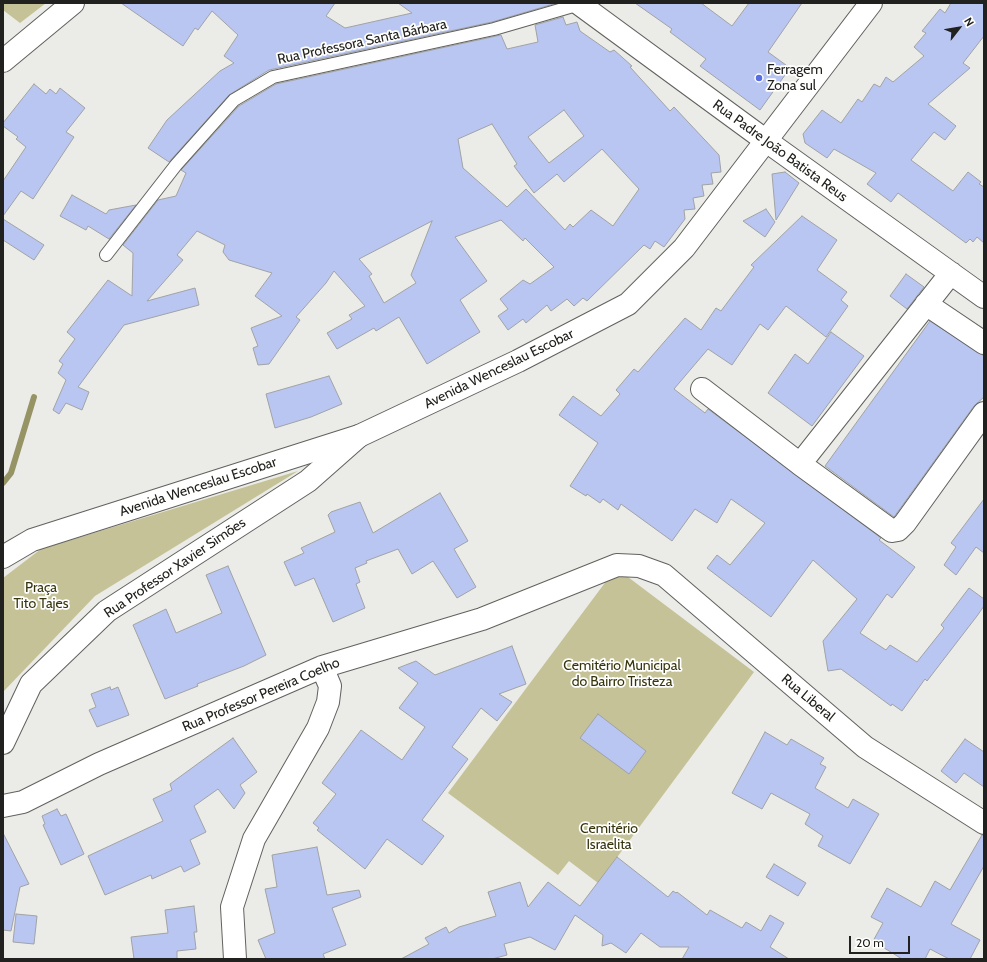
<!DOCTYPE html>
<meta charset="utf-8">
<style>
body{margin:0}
#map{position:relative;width:987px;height:962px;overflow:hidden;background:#ebebe7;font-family:Cabin,sans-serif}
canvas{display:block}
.frame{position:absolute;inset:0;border:4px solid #21211f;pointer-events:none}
.north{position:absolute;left:939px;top:8px;width:40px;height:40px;-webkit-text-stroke:3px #fffffe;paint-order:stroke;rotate:59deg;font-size:11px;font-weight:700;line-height:16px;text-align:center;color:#21211f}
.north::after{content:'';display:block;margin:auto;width:14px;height:18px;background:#21211f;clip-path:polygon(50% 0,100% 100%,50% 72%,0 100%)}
.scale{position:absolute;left:849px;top:936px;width:61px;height:18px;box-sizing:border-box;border:2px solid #21211f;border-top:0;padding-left:5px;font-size:12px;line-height:14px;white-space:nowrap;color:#21211f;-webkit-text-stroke:3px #fffffe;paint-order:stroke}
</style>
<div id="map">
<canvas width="987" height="962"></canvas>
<div class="frame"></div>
<div class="north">N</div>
<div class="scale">20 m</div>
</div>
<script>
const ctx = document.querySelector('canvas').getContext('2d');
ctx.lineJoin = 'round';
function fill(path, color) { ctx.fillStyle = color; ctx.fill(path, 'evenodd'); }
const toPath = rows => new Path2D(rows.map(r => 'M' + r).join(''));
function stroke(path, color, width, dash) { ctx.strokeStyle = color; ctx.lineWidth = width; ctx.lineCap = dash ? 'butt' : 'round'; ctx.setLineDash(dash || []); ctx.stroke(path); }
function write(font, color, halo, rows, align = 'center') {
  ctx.font = font + ' Cabin,sans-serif'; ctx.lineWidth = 3.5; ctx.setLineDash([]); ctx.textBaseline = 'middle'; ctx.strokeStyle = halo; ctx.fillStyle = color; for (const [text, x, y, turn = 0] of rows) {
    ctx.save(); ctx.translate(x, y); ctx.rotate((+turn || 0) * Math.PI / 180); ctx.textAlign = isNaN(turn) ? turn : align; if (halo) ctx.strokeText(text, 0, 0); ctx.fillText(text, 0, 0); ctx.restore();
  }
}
fill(toPath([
 [3,3,46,3,20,23,3,10],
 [298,471,95,596,3,692,3,578,41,549],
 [616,568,754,672,598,883,569,861,558,875,448,793]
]), '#c5c297');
stroke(toPath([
 [3,483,11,473,34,397]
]), '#969365', 6);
const building = toPath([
 [121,3,335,3,326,16,345,28,412,13,398,3,557,3,492,22,269,70,229,95,169,162,148,148,167,120,220,71,234,63,224,56,238,35,212,11,198,30,195,28,183,46,121,3],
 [635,3,701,3,732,26,749,3,802,3,768,52,790,68,760,110,700,66,706,59,670,32,672,29,635,3],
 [951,3,984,3,984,36,963,63,970,68,928,104,956,126,945,140,934,132,911,160,953,191,968,172,981,182,979,184,984,187,984,243,977,237,973,242,970,239,966,243,898,193,891,202,867,184,876,173,834,149,827,158,805,143,803,134,822,110,841,123,858,99,862,102,874,84,880,87,886,77,893,82,924,56,914,47,926,33,922,31,940,9,945,13,951,3],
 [563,17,566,25,577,22,580,31,610,52,614,50,632,66,630,67,670,111,674,107,719,155,721,172,711,173,713,184,702,185,704,196,693,198,695,209,684,210,685,219,664,247,655,241,650,249,644,245,587,301,583,298,574,306,567,299,551,311,547,305,526,323,523,319,508,330,498,316,508,309,500,299,523,280,530,284,554,267,525,238,523,241,501,220,455,237,487,281,460,300,480,332,427,364,399,317,376,331,374,328,337,349,327,333,352,319,349,315,365,306,334,271,326,283,296,317,300,320,269,364,258,365,253,348,258,346,251,328,282,316,255,296,272,273,229,260,223,252,225,245,197,231,177,255,183,260,147,301,195,288,199,305,124,325,78,387,89,392,82,410,66,403,59,414,53,410,66,380,58,373,63,364,59,361,75,339,67,332,108,280,132,296,133,253,123,245,158,200,176,196,186,173,181,170,239,106,276,84,501,35,507,49,538,42,535,25,563,17],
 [564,110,584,136,549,163,528,137,564,110],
 [492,124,517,164,514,166,534,193,557,174,564,182,602,149,639,189,613,226,591,210,573,227,570,224,565,230,526,189,507,207,463,168,458,139,492,124],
 [432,221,411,275,416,283,384,303,369,276,372,274,359,259,432,221],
 [34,84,46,94,50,89,56,94,60,88,85,108,66,132,74,137,33,199,21,191,3,216,3,181,26,147,16,139,18,137,3,126,3,123,34,84],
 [785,172,799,183,776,220,772,174,785,172],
 [72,195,106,214,109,210,136,205,109,239,88,226,86,230,60,216,72,195],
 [766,209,775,222,765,237,743,221,766,209],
 [802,216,837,240,817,270,847,292,841,300,848,306,826,337,786,306,768,330,760,324,732,365,708,349,674,389,705,413,708,409,881,538,879,540,915,567,892,598,887,594,860,633,886,650,890,645,917,662,944,628,941,625,969,588,984,599,984,606,977,616,927,681,925,679,902,711,892,704,891,706,841,669,828,671,823,641,857,599,813,560,771,617,707,568,717,555,730,565,765,523,731,499,717,523,695,509,672,541,621,504,618,510,603,499,600,503,587,494,586,496,570,486,598,443,559,415,573,396,601,416,620,394,616,390,634,369,638,372,685,318,701,330,716,308,721,311,754,267,751,265,802,216],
 [3,219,44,245,34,260,3,240,3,219],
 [906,274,924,287,907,309,890,296,906,274],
 [930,321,984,356,984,397,974,406,894,517,825,466,930,321],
 [831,332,864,356,812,426,768,393,795,354,808,364,831,332],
 [329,376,342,404,311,417,275,428,266,394,329,376],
 [440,493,468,541,454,549,476,587,457,598,433,561,412,574,398,549,366,561,367,563,355,568,360,582,356,584,365,608,333,622,314,578,295,586,284,562,304,553,301,548,335,532,328,515,331,512,360,502,373,533,440,493],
 [984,499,984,553,976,547,956,575,944,565,956,547,951,543,984,499],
 [228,566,266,655,244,666,197,684,198,686,165,699,133,625,166,609,176,633,222,613,206,575,228,566],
 [512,646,526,684,499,694,512,702,497,721,481,708,452,747,468,759,422,820,444,836,422,865,387,839,365,869,317,830,319,828,313,823,336,794,322,783,361,730,402,760,425,727,399,708,418,683,398,668,416,661,435,675,512,646],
 [110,687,111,690,118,687,129,715,97,727,89,710,96,707,91,694,110,687],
 [598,714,646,751,629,774,580,738,598,714],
 [765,732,787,745,791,739,824,758,820,764,826,767,815,788,848,808,853,799,879,814,850,864,818,846,823,836,805,824,810,814,771,793,762,809,732,793,765,732],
 [233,738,257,772,240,785,245,793,234,809,218,789,194,806,206,832,190,840,200,864,184,872,181,866,152,879,151,875,105,895,88,856,163,821,153,799,172,790,170,784,233,738],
 [965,739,984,752,984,787,964,773,956,783,941,771,965,739],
 [57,809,61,816,66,814,84,854,61,865,43,825,45,824,42,816,57,809],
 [3,833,29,884,20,887,11,931,3,930,3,833],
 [982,835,984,835,984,866,951,924,980,940,970,959,949,959,930,949,925,959,902,959,873,941,883,923,871,917,887,888,921,907,935,881,950,890,982,835],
 [317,847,327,895,359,890,361,897,332,908,346,945,323,954,325,959,266,959,258,940,275,933,265,889,277,887,272,855,317,847],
 [617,857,668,897,673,891,676,893,677,892,707,915,710,910,742,928,746,922,761,931,770,915,784,923,770,947,789,959,682,959,689,947,660,947,641,933,626,953,611,943,602,946,603,935,575,915,555,950,530,937,504,944,507,955,492,959,401,959,429,944,425,938,446,927,449,933,459,927,496,916,488,892,520,882,528,907,548,882,580,906,617,857],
 [774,864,806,883,798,896,766,877,774,864],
 [194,906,197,932,194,932,196,949,177,951,177,959,134,959,131,937,168,933,165,910,194,906],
 [16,914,37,916,34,944,13,942,16,914]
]);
fill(building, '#b9c6f2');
stroke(building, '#a0a2a5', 1);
const service = toPath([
 [106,255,176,165,234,100,273,77,494,29,580,4]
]);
const minor = toPath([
 [3,61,73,3],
 [765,140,984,297],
 [926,304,984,343],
 [702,389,800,464,892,531,898,530,905,523,984,413],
 [800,464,951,273],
 [3,743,31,684,107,611,308,481,359,436],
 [3,806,23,802,99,764,322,667,482,619,617,565,639,566,664,575,865,747,984,823],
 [235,959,232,907,254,839,318,728,328,702,330,686,322,667]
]);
const tertiary = toPath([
 [578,3,765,140]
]);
const secondary = toPath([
 [3,557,32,540,359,436,518,361,628,304,684,248,871,3]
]);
stroke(service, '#61615e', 14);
stroke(minor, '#61615e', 24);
stroke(tertiary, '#61615e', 24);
stroke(secondary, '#61615e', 24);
stroke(service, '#fff', 12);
stroke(minor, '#fff', 22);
stroke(tertiary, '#fff', 22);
stroke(secondary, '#fff', 22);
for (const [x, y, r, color] of [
 [759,78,4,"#576de3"]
]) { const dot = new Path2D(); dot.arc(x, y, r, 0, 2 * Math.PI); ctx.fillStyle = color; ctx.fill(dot); stroke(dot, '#fffffe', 1.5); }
write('14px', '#21211f', '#fffffe', [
 ["Rua Professora Santa Bárbara",362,42,-12],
 ["Rua Padre João Batista Reus",780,151,36],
 ["Avenida Wenceslau Escobar",499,369,-26],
 ["Avenida Wenceslau Escobar",198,487,-18],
 ["Rua Professor Xavier Simões",175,568,-34],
 ["Rua Professor Pereira Coelho",261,695,-23],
 ["Rua Liberal",808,698,40]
]);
write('14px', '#21211f', '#fffffe', [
 ["Ferragem",767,70],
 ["Zona sul",767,86]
], 'left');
write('14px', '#37340d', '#fffffe', [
 ["Praça",41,588],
 ["Tito Tajes",41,604],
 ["Cemitério Municipal",622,666],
 ["do Bairro Tristeza",622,682],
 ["Cemitério",609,829],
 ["Israelita",609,845]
]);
</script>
